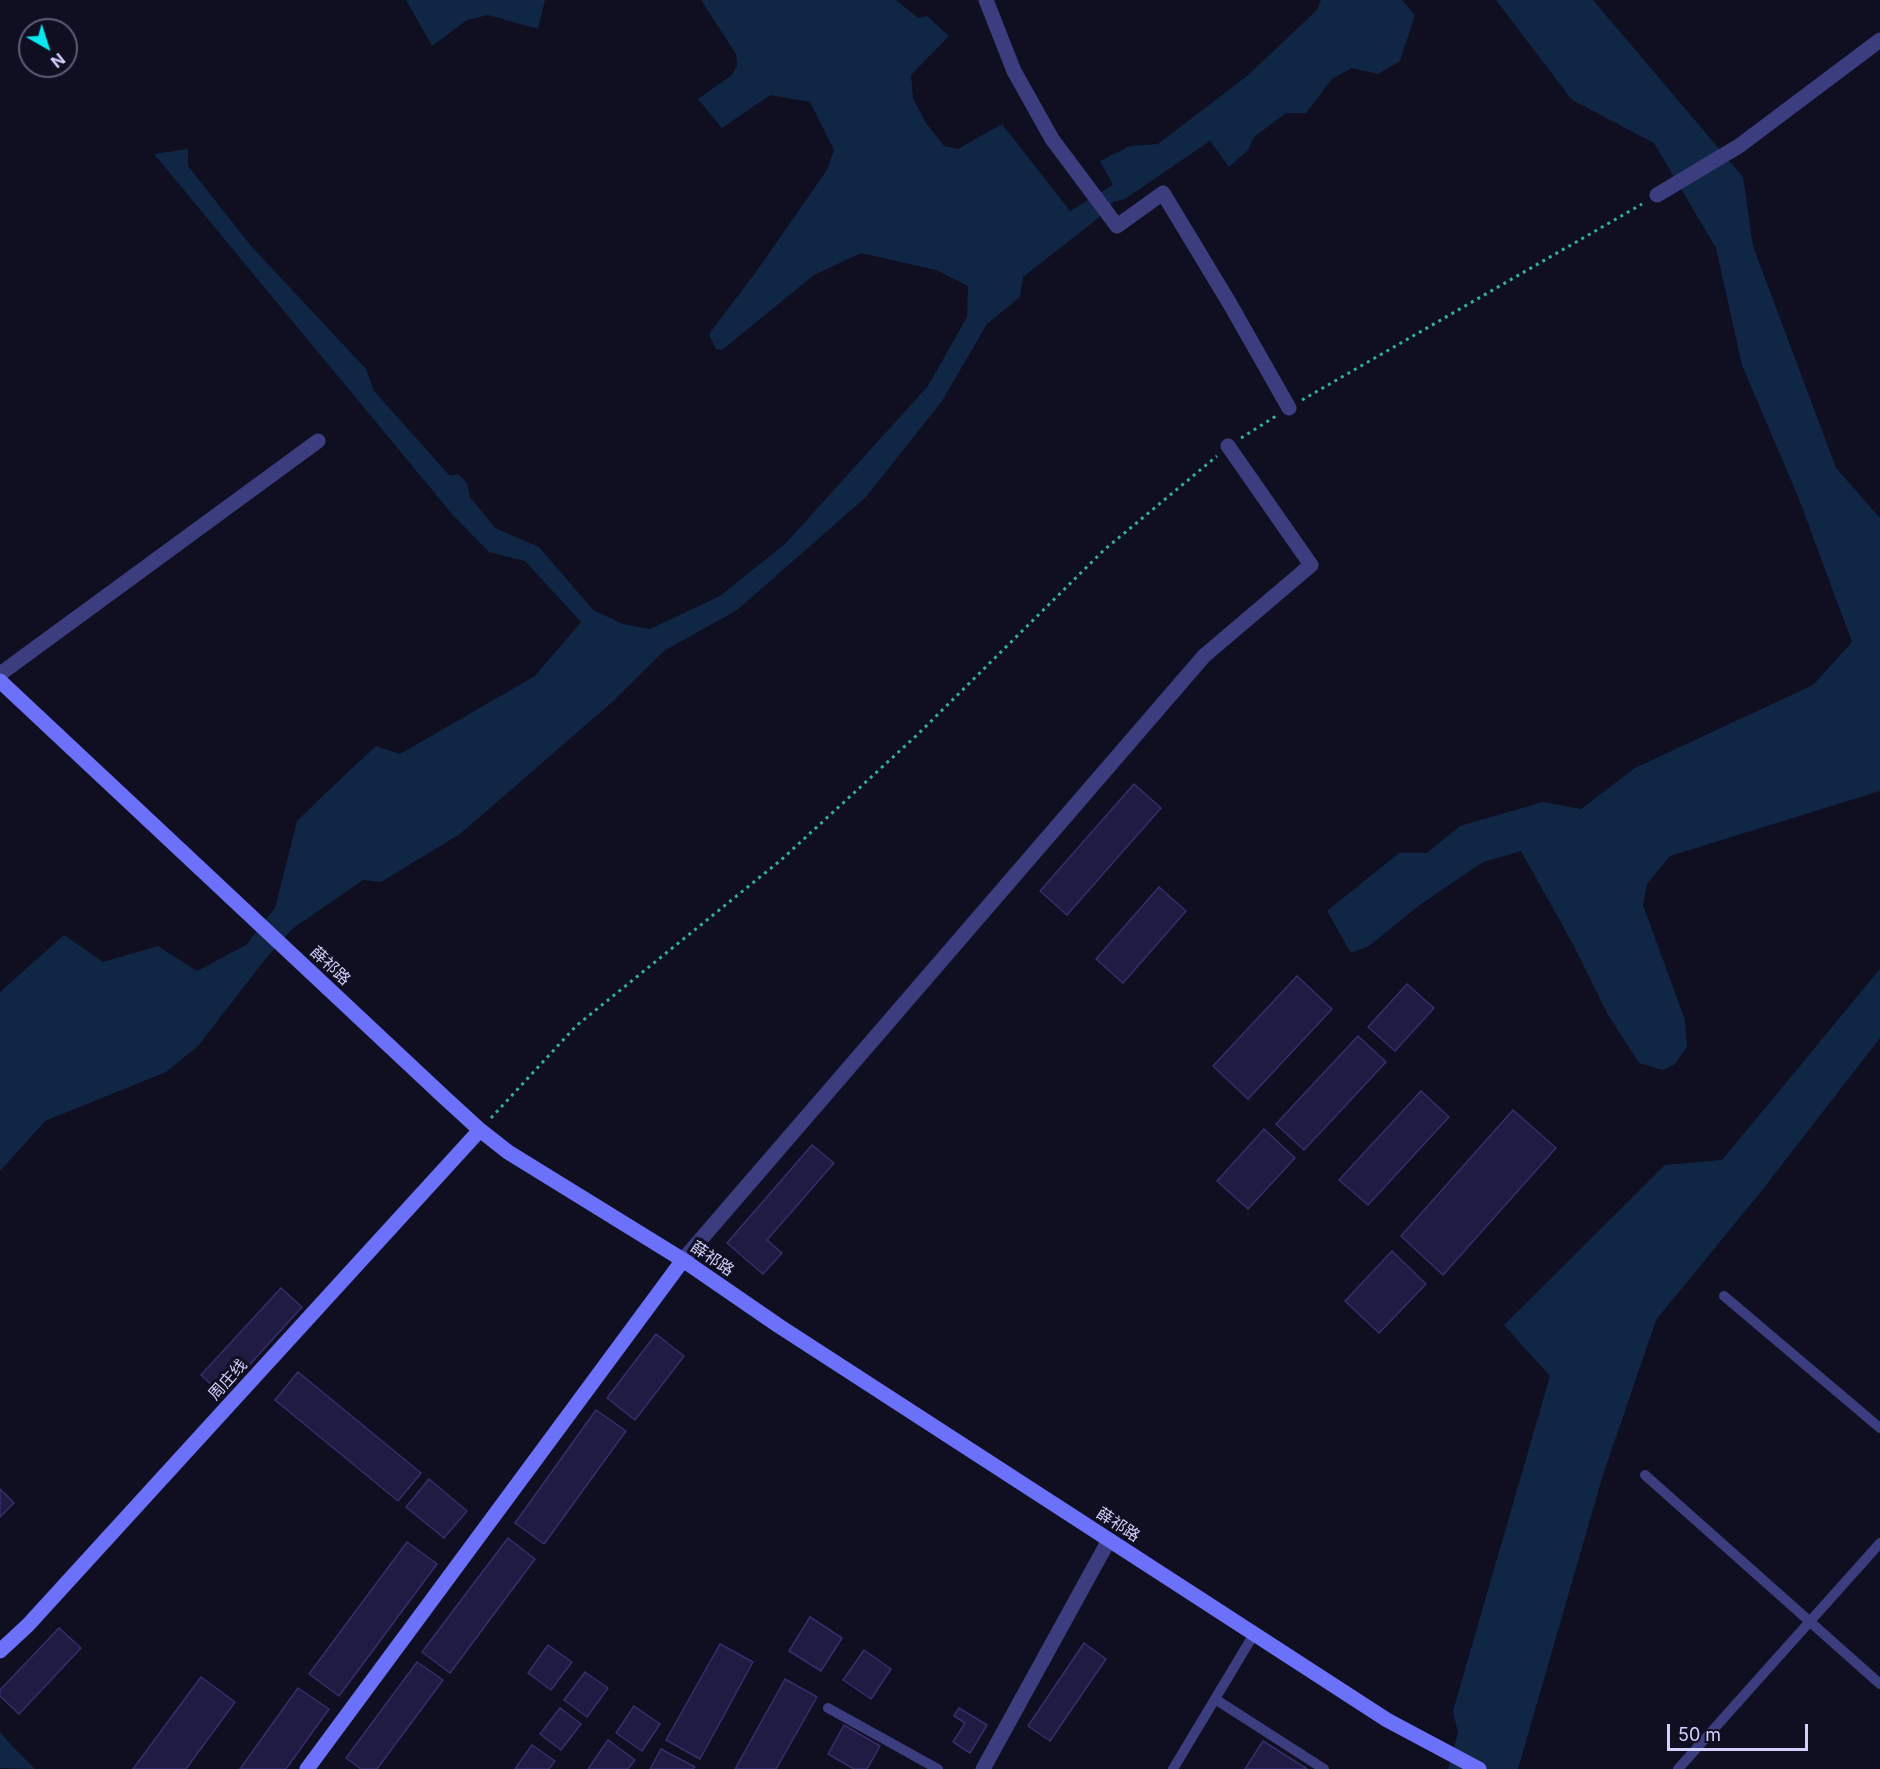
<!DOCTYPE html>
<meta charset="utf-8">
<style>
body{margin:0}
#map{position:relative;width:1880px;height:1769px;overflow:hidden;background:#100e21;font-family:Inter,sans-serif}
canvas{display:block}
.north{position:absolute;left:18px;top:18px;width:60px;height:60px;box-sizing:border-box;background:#100e21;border:2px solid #5e5c79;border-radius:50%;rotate:141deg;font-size:16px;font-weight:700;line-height:24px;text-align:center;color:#d3d0fd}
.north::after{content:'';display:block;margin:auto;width:21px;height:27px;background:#09e8f1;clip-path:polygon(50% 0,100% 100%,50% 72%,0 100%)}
.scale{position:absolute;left:1667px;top:1724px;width:141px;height:27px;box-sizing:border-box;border:3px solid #d3d0fd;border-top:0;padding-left:8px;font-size:18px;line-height:21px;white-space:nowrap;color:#d3d0fd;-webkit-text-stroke:4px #100e21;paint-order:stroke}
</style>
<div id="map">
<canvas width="1880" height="1769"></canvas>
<div class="north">N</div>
<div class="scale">50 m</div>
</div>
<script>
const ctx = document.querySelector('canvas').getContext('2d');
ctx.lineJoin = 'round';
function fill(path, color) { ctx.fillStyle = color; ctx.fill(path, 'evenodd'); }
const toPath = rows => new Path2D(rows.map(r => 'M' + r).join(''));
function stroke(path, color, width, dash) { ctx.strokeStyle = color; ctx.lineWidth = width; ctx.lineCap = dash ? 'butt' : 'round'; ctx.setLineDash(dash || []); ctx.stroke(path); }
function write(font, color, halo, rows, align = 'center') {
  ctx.font = font + ' Inter,"Noto Sans SC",sans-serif'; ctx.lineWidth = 6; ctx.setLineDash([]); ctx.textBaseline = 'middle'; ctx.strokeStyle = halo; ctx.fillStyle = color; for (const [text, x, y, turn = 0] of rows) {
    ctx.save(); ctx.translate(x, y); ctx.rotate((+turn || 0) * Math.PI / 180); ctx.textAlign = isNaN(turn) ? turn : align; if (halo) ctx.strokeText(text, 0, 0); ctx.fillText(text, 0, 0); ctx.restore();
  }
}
fill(toPath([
 [406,0,545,0,538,29,488,15,467,20,432,46],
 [701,0,896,0,918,18,927,16,949,36,911,75,913,98,926,123,944,146,958,149,1002,124,1070,211,1113,185,1100,161,1130,146,1158,144,1247,76,1317,10,1321,0,1402,0,1415,15,1400,61,1378,74,1352,68,1332,79,1306,113,1286,113,1254,137,1248,150,1229,167,1210,141,1125,199,1113,202,1097,219,1023,277,1020,297,987,324,942,401,866,497,737,610,664,651,611,703,460,834,381,882,363,880,292,929,263,962,198,1046,166,1072,45,1121,0,1171,0,992,64,935,103,962,158,946,197,971,246,945,275,908,297,821,330,789,376,746,400,754,535,676,581,622,525,561,489,552,452,514,154,154,188,149,188,166,251,246,366,369,374,391,450,476,458,474,467,483,470,497,495,528,539,547,593,610,623,624,650,629,720,596,785,544,928,386,967,317,968,286,936,270,861,253,814,275,722,350,716,349,709,334,756,272,827,170,834,150,810,102,770,95,722,128,698,99,732,75,737,66,736,54],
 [1496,0,1593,0,1743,177,1753,246,1836,468,1880,518,1880,791,1670,856,1647,884,1643,905,1685,1020,1687,1047,1675,1064,1663,1070,1639,1063,1607,1013,1574,946,1521,851,1483,862,1421,904,1369,946,1351,953,1327,911,1399,853,1427,853,1460,826,1543,802,1581,809,1635,768,1813,685,1852,642,1799,499,1742,365,1716,248,1654,143,1572,100],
 [1880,969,1880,1038,1763,1189,1656,1320,1602,1478,1518,1769,1448,1769,1458,1733,1453,1711,1550,1376,1504,1325,1665,1165,1722,1160],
 [0,1732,11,1745,35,1769,0,1768]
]), '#0f2745');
const building = toPath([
 [1134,784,1161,808,1067,915,1040,891,1134,784],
 [1159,887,1186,911,1123,983,1096,959,1159,887],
 [1297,976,1332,1009,1248,1099,1213,1066,1297,976],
 [1407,984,1434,1008,1395,1051,1368,1027,1407,984],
 [1358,1036,1386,1062,1304,1150,1276,1124,1358,1036],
 [1421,1091,1449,1117,1368,1205,1339,1180,1421,1091],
 [1513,1110,1556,1148,1443,1275,1401,1236,1513,1110],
 [1264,1129,1295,1158,1248,1209,1217,1181,1264,1129],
 [812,1145,834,1163,767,1240,782,1253,763,1274,727,1243,812,1145],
 [1392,1251,1426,1284,1379,1333,1345,1301,1392,1251],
 [281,1288,302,1307,222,1395,201,1375,281,1288],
 [656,1334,684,1356,635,1420,607,1398,656,1334],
 [298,1372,421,1473,398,1501,275,1400,298,1372],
 [596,1410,626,1431,544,1544,515,1523,596,1410],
 [429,1479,467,1511,444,1538,406,1507,429,1479],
 [0,1489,14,1503,0,1517,0,1489],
 [508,1538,535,1559,450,1673,422,1652,508,1538],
 [407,1542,437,1564,339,1696,309,1674,407,1542],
 [810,1617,842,1638,821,1671,789,1651,810,1617],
 [59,1628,81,1648,19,1714,0,1696,0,1690,59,1628],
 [1084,1643,1106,1659,1050,1741,1028,1726,1084,1643],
 [720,1644,753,1662,700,1759,666,1740,720,1644],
 [548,1645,572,1662,551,1690,528,1673,548,1645],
 [864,1650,891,1669,871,1699,843,1680,864,1650],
 [417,1662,443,1680,377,1769,361,1769,346,1758,417,1662],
 [585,1672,608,1688,587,1717,564,1700,585,1672],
 [201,1677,235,1702,186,1769,133,1769,201,1677],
 [785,1679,817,1697,776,1769,735,1769,785,1679],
 [298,1688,329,1709,286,1769,240,1769,298,1688],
 [634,1706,660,1724,642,1751,616,1733,634,1706],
 [560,1708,581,1724,561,1750,540,1734,560,1708],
 [959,1708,987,1725,970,1753,953,1742,965,1723,954,1716,959,1708],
 [844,1725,880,1746,867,1769,854,1769,828,1754,844,1725],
 [608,1740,635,1760,628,1769,588,1769,608,1740],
 [1263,1741,1307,1769,1245,1769,1263,1741],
 [532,1745,555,1761,549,1769,515,1769,532,1745],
 [661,1749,695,1767,693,1769,650,1769,661,1749]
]);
fill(building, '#201b42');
stroke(building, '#362e6d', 1.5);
stroke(toPath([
 [1302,400,1642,204],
 [1241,438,1276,416],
 [491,1118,576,1026,781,860,917,735,1104,550,1217,456]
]), '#33af9f', 3, [3, 4.5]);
stroke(toPath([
 [1724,1296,1880,1428],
 [1645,1475,1880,1684],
 [1215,1699,1324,1769],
 [828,1708,938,1769],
 [1173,1769,1254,1634],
 [1678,1769,1880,1543]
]), '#3b3d7f', 10);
stroke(toPath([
 [986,0,1014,71,1052,139,1117,226,1163,193,1230,304,1289,408],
 [1657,195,1739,146,1880,40],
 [0,674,318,441],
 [683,1260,1204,656,1311,565,1228,446],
 [983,1769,1109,1540]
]), '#3b3d7f', 15);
stroke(toPath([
 [0,681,445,1098,480,1130,508,1152,683,1260,779,1326,1387,1720,1479,1769],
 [0,1651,28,1625,480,1130],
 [307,1769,683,1260]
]), '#6b71f9', 15);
write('16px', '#d3d0fd', '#100e21', [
 ["薛祁路",330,966,43],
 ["薛祁路",712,1259,34],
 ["周庄线",228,1380,-48],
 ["薛祁路",1118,1525,33]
]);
</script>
